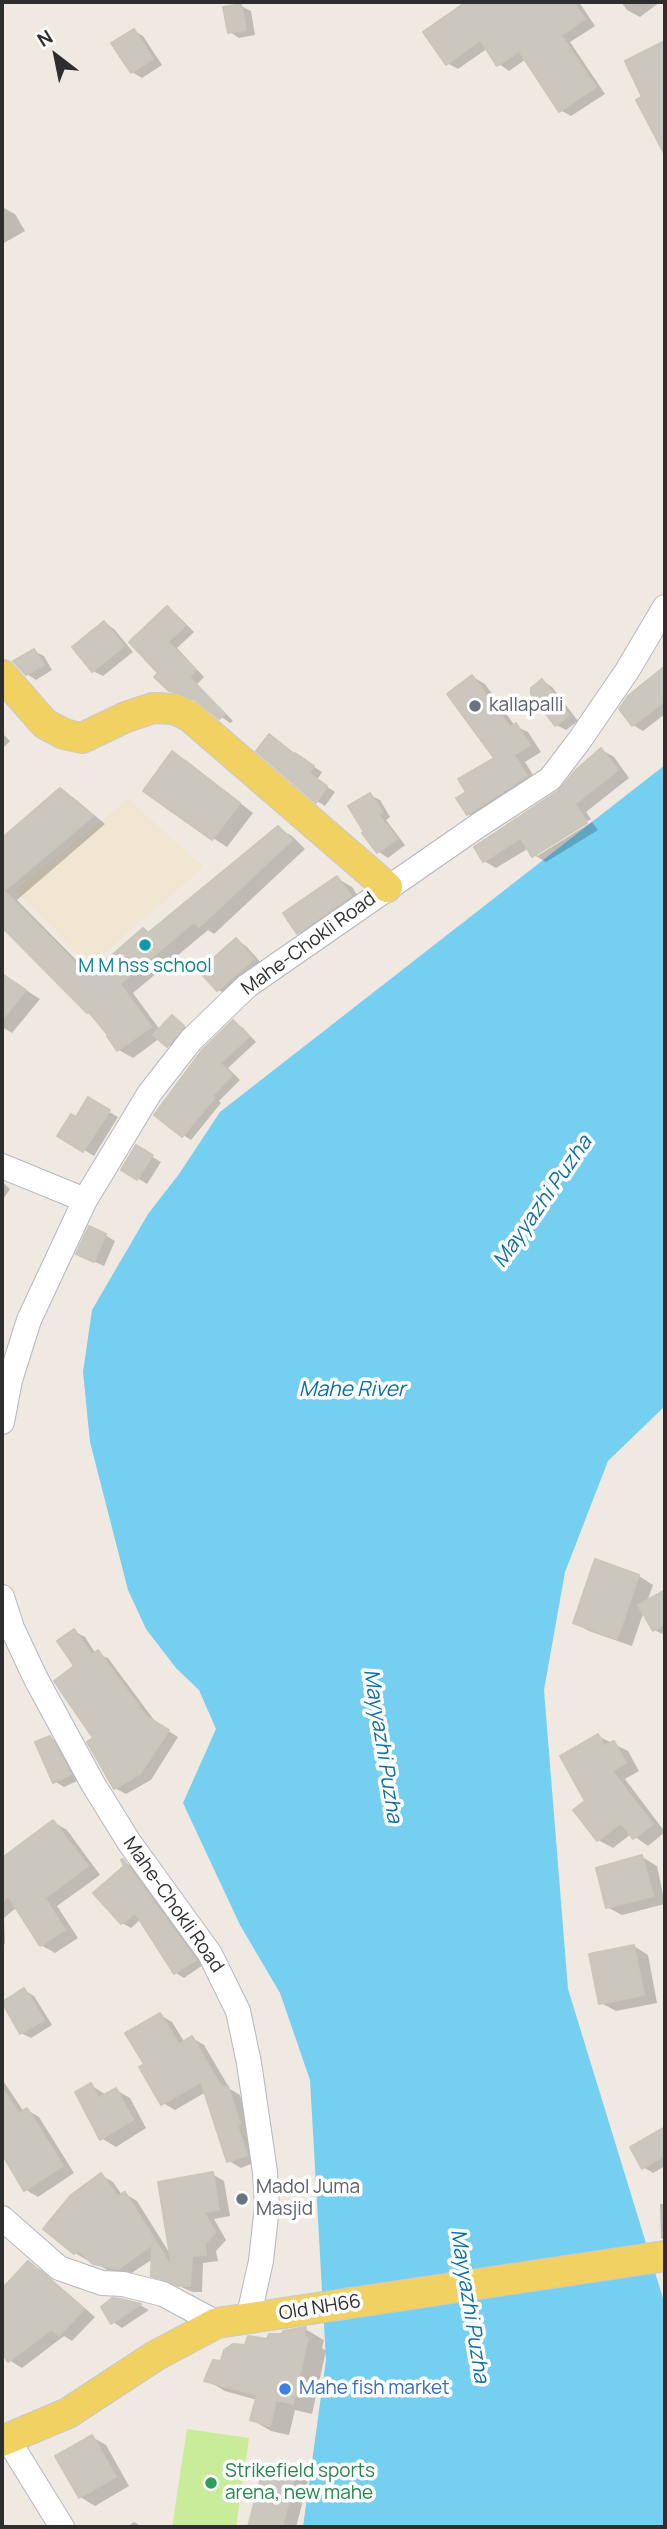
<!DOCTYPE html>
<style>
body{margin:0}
#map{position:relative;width:667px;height:2529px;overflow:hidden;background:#efe9e1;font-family:Manrope,sans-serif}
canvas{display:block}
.frame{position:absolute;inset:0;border:4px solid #2e2e2e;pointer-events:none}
.north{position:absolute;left:21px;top:21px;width:70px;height:70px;-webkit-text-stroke:5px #fff;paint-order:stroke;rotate:328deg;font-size:19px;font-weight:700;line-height:28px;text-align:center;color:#2e2e2e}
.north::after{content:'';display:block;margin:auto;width:24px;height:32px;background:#2e2e2e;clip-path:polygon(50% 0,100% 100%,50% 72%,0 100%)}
</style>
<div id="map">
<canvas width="667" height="2529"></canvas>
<div class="frame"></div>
<div class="north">N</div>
</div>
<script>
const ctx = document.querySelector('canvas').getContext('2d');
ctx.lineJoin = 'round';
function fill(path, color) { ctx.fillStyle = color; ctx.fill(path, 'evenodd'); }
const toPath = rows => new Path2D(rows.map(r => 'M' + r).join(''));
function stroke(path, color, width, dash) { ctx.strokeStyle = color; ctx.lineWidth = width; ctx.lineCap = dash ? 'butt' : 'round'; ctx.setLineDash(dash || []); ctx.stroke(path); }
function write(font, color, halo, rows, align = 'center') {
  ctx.font = font + ' Manrope,sans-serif'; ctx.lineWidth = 7; ctx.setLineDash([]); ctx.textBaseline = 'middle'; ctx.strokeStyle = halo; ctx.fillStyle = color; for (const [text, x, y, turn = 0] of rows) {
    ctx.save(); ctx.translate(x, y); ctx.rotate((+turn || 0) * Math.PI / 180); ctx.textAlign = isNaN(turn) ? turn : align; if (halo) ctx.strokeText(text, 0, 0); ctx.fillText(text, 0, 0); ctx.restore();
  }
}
fill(toPath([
 [128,799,204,867,89,966,15,890]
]), '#f0e6d1');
fill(toPath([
 [187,2429,249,2438,236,2527,172,2527]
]), '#c9ec9a');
fill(toPath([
 [665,765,665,1406,608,1461,565,1572,544,1690,568,1989,665,2305,665,2527,303,2527,326,2360,310,2080,280,1993,240,1925,183,1803,216,1729,199,1690,176,1668,146,1629,128,1590,90,1442,83,1372,92,1310,148,1214,179,1174,220,1112]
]), '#75cff0');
fill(toPath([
 [469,2,579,2,595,26,570,42,605,94,571,116,560,110,526,59,509,71,499,64,488,48,458,69,447,63,425,33],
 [621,2,660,2,640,17,627,10],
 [241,6,251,11,255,35,239,38,230,32],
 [134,31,143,36,162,65,142,78,132,72],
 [665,43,665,145,660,142,645,97,627,61],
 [2,207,15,214,25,231,2,244],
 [167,608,176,614,194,632,177,648,204,677,197,684,233,721,230,723,201,702,180,696,170,690,161,673],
 [105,623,114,629,133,652,103,676,93,671],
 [34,651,44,656,52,670,36,680,27,674],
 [660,673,665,676,665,714,643,731,633,725,621,709],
 [473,677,485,684,515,726,528,732,541,752,525,762,538,783,480,821,468,814,469,792,497,758],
 [543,681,552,687,578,721,566,730,556,725],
 [2,733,10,741,2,749],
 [602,750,614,757,629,778,586,812,591,819,537,852,537,856,592,822,598,830,546,862,534,855,529,848,496,868,484,861,559,793],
 [172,753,187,761,253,813,227,847,213,838],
 [295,755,322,772,317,780,335,792,325,806,317,801],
 [60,790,74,798,105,824,17,900,91,975,143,930,150,934,278,828,292,836,305,849,214,934,208,930,133,993,160,1030,172,1017,192,1033,177,1051,160,1038,133,1058,119,1050,110,1034,94,1015,2,924,2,840],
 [370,795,380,800,390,817,386,820,405,845,388,858,379,852,365,833],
 [337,878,352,887,364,905,312,941,298,932],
 [236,941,246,946,263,965,228,995,218,990],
 [2,975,40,999,12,1033,2,1027],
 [233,1022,242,1027,256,1042,228,1068,240,1080,219,1101,221,1103,191,1140,183,1135],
 [89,1100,118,1117,94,1156,60,1135,77,1120],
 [136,1147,161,1162,147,1184,123,1169],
 [2,1182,10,1189,2,1201],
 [105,1235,115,1241,104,1266,88,1259],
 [639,1576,653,1585,647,1602,665,1592,665,1635,654,1630,644,1611,632,1646,589,1631,575,1623],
 [74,1631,85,1637,96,1654,108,1658,157,1724,178,1737,151,1780,126,1794,115,1788,96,1739,76,1667],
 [598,1736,628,1751,639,1771,625,1779,665,1832,648,1846,631,1834,613,1848,598,1840,575,1810,587,1801],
 [50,1738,60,1743,79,1780,64,1787,54,1781],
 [53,1822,67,1830,100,1875,57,1906,78,1938,55,1953,41,1945,17,1907,4,1918,5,1943,2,1949,2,1866],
 [642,1857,657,1866,665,1904,622,1915,607,1907],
 [123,1861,131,1866,203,1965,184,1978,176,1973,141,1919,131,1928,122,1923,126,1866],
 [634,1946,648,1955,657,2003,616,2011,601,2003],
 [24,1990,34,1996,52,2025,31,2038,21,2033],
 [160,2015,172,2022,185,2043,192,2038,204,2045,230,2089,240,2095,258,2161,241,2168,229,2161,206,2092,175,2110,163,2103,146,2065],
 [2,2079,24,2112,27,2110,39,2117,74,2173,38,2197,26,2190,2,2152],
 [91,2085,106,2095,116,2090,130,2098,146,2128,116,2147,101,2138],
 [665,2129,665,2166,653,2173,643,2167,632,2148],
 [212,2174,224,2181,230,2216,214,2219,226,2240,216,2251,218,2261,203,2263,202,2292,193,2292,152,2275,153,2259,130,2274,107,2270,89,2258,87,2260,75,2253,46,2229,101,2175,113,2182,122,2195,125,2194,137,2201,172,2257],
 [660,2204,665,2204,665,2240,661,2238],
 [28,2263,41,2270,95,2317,72,2341,64,2336,22,2368,9,2360,2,2350,2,2289],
 [112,2300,140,2305,149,2310,122,2328,113,2322],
 [305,2329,324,2340,322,2348,326,2351,312,2414,295,2410,289,2435,271,2431,252,2420,257,2400,225,2391,206,2380,222,2363,268,2341],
 [92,2437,106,2445,129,2486,95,2506,80,2497],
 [265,2467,296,2475,308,2482,296,2527,250,2527],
 [134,2522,143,2527,127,2527]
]), '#0003');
const building = toPath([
 [466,2,573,2,585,19,561,35,596,87,559,112,519,51,497,66,480,40,446,65,423,32,466,2],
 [241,4,246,30,228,33,223,7,241,4],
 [134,29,153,59,131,73,111,43,134,29],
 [665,41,665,155,636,100,642,97,625,61,665,41],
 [167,606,185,626,168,642,196,670,189,677,225,714,219,719,196,700,181,693,169,691,154,677,158,673,129,642,167,606],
 [104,621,124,646,92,672,72,647,104,621],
 [34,649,44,665,26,675,13,661,34,649],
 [665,666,665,701,632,726,619,709,628,696,665,666],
 [472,675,510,727,516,723,530,745,514,755,527,776,467,815,456,798,466,792,458,779,494,758,447,694,472,675],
 [542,679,569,715,555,726,531,694,531,688,542,679],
 [269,734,294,754,295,753,314,766,309,773,327,786,316,803,256,751,269,734],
 [601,748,618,770,575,804,587,823,532,857,521,838,483,862,474,847,558,791,576,770,601,748],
 [172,751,240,803,212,840,143,791,172,751],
 [60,788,93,816,4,891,88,976,143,928,148,933,278,826,292,840,199,927,194,922,120,984,151,1027,117,1051,107,1036,108,1035,89,1012,87,1013,2,927,2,838,60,788],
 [370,793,382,812,378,814,397,839,377,853,362,833,364,832,348,806,370,793],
 [337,876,351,896,297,934,283,913,337,876],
 [236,938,254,959,217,991,199,971,236,938],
 [2,974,26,990,2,1020,2,974],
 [172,1015,184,1026,167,1047,153,1035,172,1015],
 [233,1020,249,1037,220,1063,232,1075,212,1096,214,1098,182,1137,154,1115,202,1050,233,1020],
 [88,1097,110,1110,83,1152,57,1136,71,1114,76,1117,88,1097],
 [136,1145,153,1155,137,1180,121,1170,136,1145],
 [89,1226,106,1234,94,1262,76,1254,89,1226],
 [595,1559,639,1575,617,1639,573,1623,595,1559],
 [665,1590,665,1624,653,1631,638,1605,665,1590],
 [74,1629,92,1655,98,1650,146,1716,169,1730,140,1774,114,1789,87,1742,93,1738,54,1681,74,1666,57,1641,74,1629],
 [598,1734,604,1746,614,1741,626,1763,612,1771,653,1824,633,1839,621,1823,597,1841,573,1810,585,1801,560,1756,598,1734],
 [50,1736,71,1774,53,1783,35,1742,50,1736],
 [53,1820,88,1866,45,1898,65,1930,40,1946,8,1896,2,1902,2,1858,53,1820],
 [642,1855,653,1896,606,1908,596,1868,642,1855],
 [123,1859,196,1960,174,1974,135,1913,121,1924,93,1893,124,1866,121,1860,123,1859],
 [634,1945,644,1995,599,2004,589,1954,634,1945],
 [24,1988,44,2020,20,2034,2,2002,24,1988],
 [160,2013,179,2044,192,2036,222,2088,228,2086,240,2124,237,2125,247,2155,227,2162,201,2082,161,2105,139,2067,144,2064,125,2033,160,2013],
 [91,2083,98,2098,116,2088,133,2120,100,2140,75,2092,91,2083],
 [2,2088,19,2113,27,2108,63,2166,24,2191,2,2154,2,2088],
 [665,2127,665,2155,642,2169,630,2147,665,2127],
 [213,2172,219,2210,204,2212,215,2232,205,2244,206,2255,192,2256,190,2286,179,2286,151,2276,152,2245,118,2269,93,2264,78,2250,74,2254,43,2229,71,2195,101,2173,117,2196,125,2192,172,2268,158,2182,213,2172],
 [28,2261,84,2309,59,2336,52,2329,8,2362,2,2353,2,2289,28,2261],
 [112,2298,121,2299,141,2304,111,2324,101,2307,112,2298],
 [306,2327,304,2337,308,2338,293,2404,276,2400,270,2426,250,2420,257,2395,204,2381,213,2360,221,2361,224,2350,233,2344,245,2345,248,2336,267,2339,269,2334,282,2334,283,2331,306,2327],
 [92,2435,116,2477,79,2498,55,2456,92,2435],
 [264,2465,296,2473,282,2527,248,2527,264,2465]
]);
fill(building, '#cbc7bf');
stroke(building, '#cbc5ba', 2);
const minor = toPath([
 [2,1166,85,1200],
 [2,1422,10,1380,29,1320,85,1200,149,1094,191,1040,247,986,479,825,550,779,579,741,627,671,665,607],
 [2,1597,12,1628,36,1679,93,1784,129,1842,210,1954,238,2011,249,2063,265,2172,267,2206,261,2261,248,2319],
 [2,2218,59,2268,102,2283,123,2284,163,2294,217,2323],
 [7,2438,62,2527]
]);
const major = toPath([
 [2,675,45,724,64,734,82,738,126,717,153,708,174,709,189,716,387,887],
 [2,2441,68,2413,155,2356,217,2323,665,2256]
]);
stroke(minor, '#b4b7c1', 26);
stroke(major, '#c9c9c9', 32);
stroke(minor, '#fff', 24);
stroke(major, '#f2d163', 30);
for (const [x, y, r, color] of [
 [475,706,7,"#6b7280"],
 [145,945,7,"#0f9aa8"],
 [242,2199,7,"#6b7280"],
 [285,2389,7,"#3f7fe0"],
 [211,2483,7,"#2e9e5b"]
]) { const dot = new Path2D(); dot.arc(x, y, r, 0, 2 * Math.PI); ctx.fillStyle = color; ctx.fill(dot); stroke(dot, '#fff', 2.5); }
write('19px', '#5b616d', '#fff', [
 ["kallapalli",489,706],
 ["Madol Juma",256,2188],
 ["Masjid",256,2210]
], 'left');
write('19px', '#2e2e2e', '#fff', [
 ["Mahe-Chokli Road",309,944,-36],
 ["Mahe-Chokli Road",173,1905,55],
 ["Old NH66",320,2308,-9]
]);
write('19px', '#0d838f', '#fff', [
 ["M M hss school",145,967]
]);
write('19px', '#366cbe', '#fff', [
 ["Mahe fish market",299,2389]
], 'left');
write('19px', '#27864d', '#fff', [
 ["Strikefield sports",225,2472],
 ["arena, new mahe",225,2494]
], 'left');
write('italic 21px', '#0d6fa3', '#fff', [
 ["Mayyazhi Puzha",543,1202,-55],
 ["Mahe River",352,1390],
 ["Mayyazhi Puzha",382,1746,81],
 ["Mayyazhi Puzha",469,2306,81]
]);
</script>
